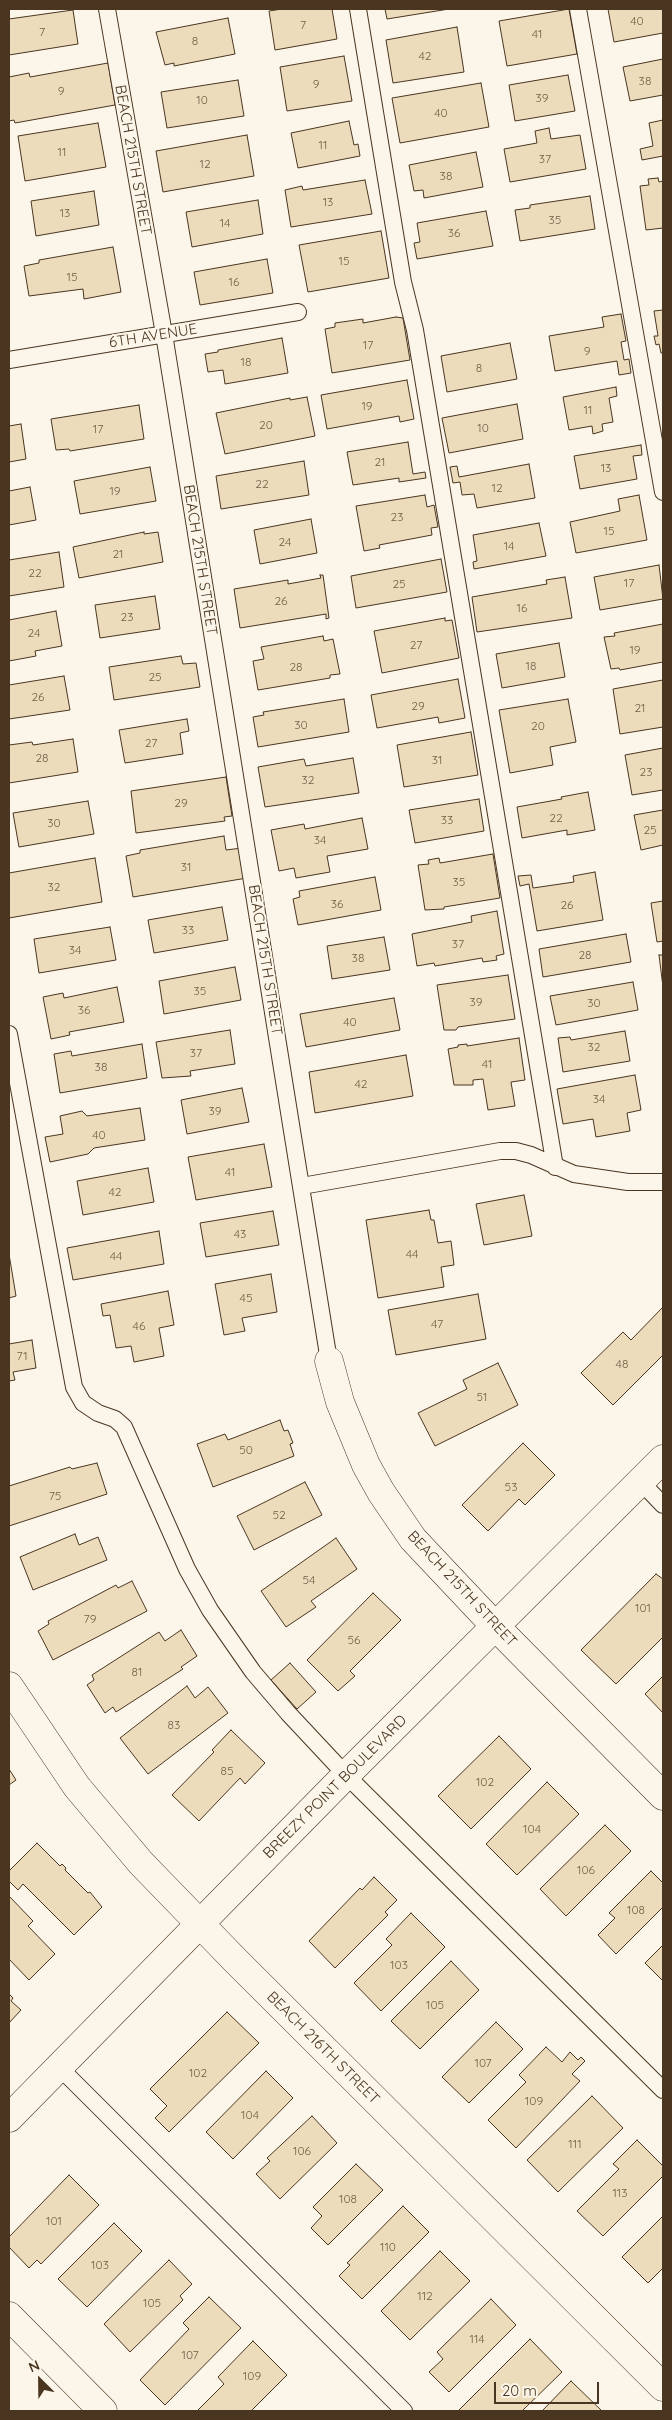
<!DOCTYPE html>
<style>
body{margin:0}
#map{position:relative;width:672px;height:2420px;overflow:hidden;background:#fbf6e9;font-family:Quicksand,sans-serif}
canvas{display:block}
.frame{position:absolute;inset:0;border:10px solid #4a3520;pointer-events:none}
.north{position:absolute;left:15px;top:2355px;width:50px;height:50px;-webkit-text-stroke:4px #fbf6e9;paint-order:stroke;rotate:337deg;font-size:14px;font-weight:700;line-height:20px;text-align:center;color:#4a3520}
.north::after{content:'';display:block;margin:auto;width:18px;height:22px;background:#4a3520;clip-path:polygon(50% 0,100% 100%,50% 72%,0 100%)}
.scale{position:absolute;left:494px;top:2382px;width:105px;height:22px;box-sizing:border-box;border:2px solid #4a3520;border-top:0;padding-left:6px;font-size:15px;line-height:18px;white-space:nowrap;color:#4a3520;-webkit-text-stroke:4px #fbf6e9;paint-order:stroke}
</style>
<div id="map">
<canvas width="672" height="2420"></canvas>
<div class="frame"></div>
<div class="north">N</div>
<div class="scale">20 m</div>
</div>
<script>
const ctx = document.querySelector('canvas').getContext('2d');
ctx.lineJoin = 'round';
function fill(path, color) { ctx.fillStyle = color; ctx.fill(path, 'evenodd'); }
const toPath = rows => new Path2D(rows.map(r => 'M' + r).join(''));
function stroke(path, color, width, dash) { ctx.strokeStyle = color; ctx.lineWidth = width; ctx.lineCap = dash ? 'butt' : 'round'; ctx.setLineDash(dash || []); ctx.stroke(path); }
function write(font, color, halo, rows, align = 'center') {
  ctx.font = font + ' Quicksand,sans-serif'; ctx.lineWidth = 4; ctx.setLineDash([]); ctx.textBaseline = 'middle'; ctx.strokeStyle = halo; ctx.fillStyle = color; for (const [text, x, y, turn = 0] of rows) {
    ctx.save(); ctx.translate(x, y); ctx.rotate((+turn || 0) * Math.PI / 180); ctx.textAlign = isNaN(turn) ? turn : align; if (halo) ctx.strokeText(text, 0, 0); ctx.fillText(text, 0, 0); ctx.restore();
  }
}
const building = toPath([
 [282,9,332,9,337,39,275,50,269,11,282,9],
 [385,9,449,9,387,19,385,9],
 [569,9,577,54,507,66,499,21,569,9],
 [608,9,663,9,663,33,614,42,608,9],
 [73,10,78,44,9,55,9,19,73,10],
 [228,18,235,54,174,66,174,63,165,65,156,32,228,18],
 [457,27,464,72,393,83,386,40,457,27],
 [344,56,352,101,287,111,280,67,344,56],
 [663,59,663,95,630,101,623,67,663,59],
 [108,63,115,105,15,123,14,120,9,121,9,77,29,73,30,77,108,63],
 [568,75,575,111,515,121,509,85,568,75],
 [238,80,244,116,167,128,161,92,238,80],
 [481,83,489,127,400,143,392,98,481,83],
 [663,120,663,156,642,160,640,149,653,146,649,123,663,120],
 [349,121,354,145,358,144,360,156,298,168,291,133,349,121],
 [98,123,106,167,25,181,18,136,98,123],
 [549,128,551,139,580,135,586,169,510,182,504,149,537,143,535,131,549,128],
 [247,135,254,176,163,192,156,151,247,135],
 [476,152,483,187,424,198,423,190,414,191,409,165,476,152],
 [658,178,659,182,663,181,663,228,646,230,640,186,649,185,648,179,658,178],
 [365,180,372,214,291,227,285,190,302,186,303,190,365,180],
 [94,191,99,225,36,236,31,201,94,191],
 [590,196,595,229,520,241,515,210,530,208,530,205,590,196],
 [258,200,263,234,192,247,186,212,258,200],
 [486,211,493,246,417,259,414,243,420,242,417,223,486,211],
 [381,231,389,278,308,292,299,245,381,231],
 [113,247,121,292,84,299,83,289,29,296,24,266,39,263,39,260,113,247],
 [267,259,273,293,200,305,194,272,267,259],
 [663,310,663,353,661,353,659,344,656,345,654,336,658,336,654,311,663,310],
 [621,314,626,341,621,342,624,360,629,359,631,373,619,375,617,361,555,371,549,336,604,327,602,317,621,314],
 [396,317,403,318,410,360,332,373,325,329,335,327,335,323,363,319,363,323,396,317],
 [282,338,288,373,225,384,223,370,208,372,205,354,218,352,218,350,282,338],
 [510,343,517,379,447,392,441,356,510,343],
 [407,380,414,419,400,422,399,416,327,429,321,395,407,380],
 [616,387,617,396,609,398,613,422,602,424,603,431,593,434,592,426,569,430,563,397,616,387],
 [307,397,315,436,225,454,216,413,290,398,290,400,307,397],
 [517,404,523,439,449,453,442,418,517,404],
 [139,405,144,439,70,451,69,449,56,450,51,419,139,405],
 [21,424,26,459,9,462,9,426,21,424],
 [408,442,413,474,425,472,426,478,399,482,399,478,353,485,347,452,408,442],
 [641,445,642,455,633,456,637,479,580,489,574,456,641,445],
 [304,461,309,495,221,509,216,476,304,461],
 [529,464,535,498,477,508,474,494,462,495,460,482,453,483,450,467,457,466,459,477,529,464],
 [150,467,156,501,80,514,74,481,150,467],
 [30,487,36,520,9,525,9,491,30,487],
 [425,495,427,507,434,505,438,527,431,528,432,535,379,545,380,548,364,551,356,506,425,495],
 [639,495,647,540,576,553,570,522,620,511,618,499,639,495],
 [311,519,317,553,260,564,254,530,311,519],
 [539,523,546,556,474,569,473,562,477,561,473,535,539,523],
 [144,532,144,534,158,532,163,562,79,578,73,547,144,532],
 [59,552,64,587,9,596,9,560,59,552],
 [441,559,447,592,356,608,351,576,441,559],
 [659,565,663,599,600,610,594,577,659,565],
 [320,575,323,575,329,618,326,619,326,614,240,628,234,589,288,580,288,584,321,578,320,575],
 [565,577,572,618,477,632,472,597,547,584,546,580,565,577],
 [155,596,160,629,100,638,95,605,155,596],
 [56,611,62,646,35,651,36,656,9,661,9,620,56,611],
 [445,618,445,621,452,620,459,658,382,673,374,631,445,618],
 [663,624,663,662,620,670,619,668,611,669,604,637,615,636,614,633,663,624],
 [323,636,324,641,333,639,340,674,330,675,330,678,258,690,253,661,264,659,261,647,323,636],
 [559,643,565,677,502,688,496,654,559,643],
 [181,656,183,664,196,663,200,687,114,700,109,667,181,656],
 [64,676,70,710,9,719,9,685,64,676],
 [458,679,465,718,439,723,438,717,377,728,371,695,458,679],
 [663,680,663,727,620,734,613,689,663,680],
 [344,699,349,732,258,747,253,717,264,715,263,712,344,699],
 [568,699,576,742,550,747,553,765,510,773,499,710,568,699],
 [187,719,189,731,180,733,183,754,125,763,119,730,187,719],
 [471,732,478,775,404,787,397,745,471,732],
 [73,739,78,772,9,783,9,745,32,742,33,745,73,739],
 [663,748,663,790,632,795,625,755,663,748],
 [353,758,359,793,265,807,258,767,304,759,306,766,353,758],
 [226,777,232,816,224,817,225,821,136,833,131,791,226,777],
 [588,792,595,830,567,835,567,830,522,838,517,807,562,799,561,797,588,792],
 [479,799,484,831,415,843,409,810,479,799],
 [88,801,94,834,19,847,13,813,88,801],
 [663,810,663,845,641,850,634,815,663,810],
 [362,818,368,849,327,856,330,872,296,878,294,868,279,871,271,830,304,824,305,829,362,818],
 [224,836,226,850,242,848,247,878,133,897,126,856,140,853,140,850,224,836],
 [493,854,500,898,444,907,444,909,425,910,418,865,429,864,428,860,439,858,440,863,493,854],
 [95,858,102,902,9,918,9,873,95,858],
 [595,872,603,920,537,931,529,884,520,886,518,876,531,875,533,888,574,882,573,876,595,872],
 [375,877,381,910,298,925,293,899,300,897,299,891,375,877],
 [663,901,663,941,657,942,651,903,663,901],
 [222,907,228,940,154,953,148,920,222,907],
 [497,911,504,954,496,956,497,960,483,962,482,958,435,966,434,963,417,966,412,934,472,922,471,916,497,911],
 [110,927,116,960,39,973,34,939,110,927],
 [626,934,631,962,543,977,539,949,626,934],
 [384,937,390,970,332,979,327,946,384,937],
 [659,955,663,955,663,987,659,955],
 [235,967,241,1000,164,1014,159,981,235,967],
 [508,975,515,1019,458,1027,456,1030,444,1030,437,985,508,975],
 [633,982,638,1010,556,1025,550,996,633,982],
 [117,987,124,1022,69,1032,70,1035,51,1039,43,997,63,993,64,998,117,987],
 [394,998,400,1030,306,1047,300,1014,394,998],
 [230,1030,235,1064,190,1071,191,1076,162,1078,156,1042,230,1030],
 [625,1031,630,1061,563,1072,558,1038,570,1037,571,1040,625,1031],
 [519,1038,525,1080,511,1082,515,1106,488,1110,483,1079,473,1080,473,1085,454,1085,448,1049,458,1047,458,1045,467,1044,467,1046,519,1038],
 [142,1044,147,1078,60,1093,54,1054,71,1051,72,1056,142,1044],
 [406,1055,413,1096,315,1113,309,1072,406,1055],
 [635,1075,641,1110,627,1113,630,1131,596,1137,593,1119,563,1124,557,1089,635,1075],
 [242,1088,249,1122,187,1134,181,1100,242,1088],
 [140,1108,145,1140,94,1148,88,1154,50,1162,45,1137,63,1134,60,1116,82,1111,87,1116,140,1108],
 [264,1144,272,1187,196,1200,188,1157,264,1144],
 [148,1168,154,1202,83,1215,77,1181,148,1168],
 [524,1195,532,1236,484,1245,476,1204,524,1195],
 [429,1210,431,1220,434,1220,438,1243,451,1241,454,1265,441,1267,444,1287,378,1298,366,1220,429,1210],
 [273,1211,279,1245,206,1257,200,1223,273,1211],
 [159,1231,164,1264,73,1280,67,1248,159,1231],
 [9,1254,16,1296,9,1298,9,1254],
 [271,1274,277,1312,242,1318,245,1331,224,1335,215,1284,271,1274],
 [168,1291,174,1325,159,1328,164,1356,134,1362,131,1346,116,1348,110,1315,103,1316,101,1304,168,1291],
 [478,1294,486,1339,396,1355,388,1310,478,1294],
 [663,1307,663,1355,613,1405,581,1373,623,1332,631,1340,663,1307],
 [32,1340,36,1368,13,1372,15,1380,9,1381,9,1344,32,1340],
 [498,1363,518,1405,435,1446,418,1413,467,1389,463,1380,498,1363],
 [280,1420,284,1431,288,1430,293,1443,290,1444,294,1456,213,1487,197,1444,225,1434,228,1440,280,1420],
 [523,1443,555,1475,525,1505,519,1499,488,1531,462,1505,523,1443],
 [97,1463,107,1494,9,1526,9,1486,70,1467,72,1469,97,1463],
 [305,1482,322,1515,254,1550,237,1516,305,1482],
 [75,1534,79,1545,98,1537,107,1560,33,1590,20,1557,75,1534],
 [336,1538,357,1569,311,1601,316,1607,286,1627,261,1591,336,1538],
 [656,1574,663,1579,663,1637,616,1684,581,1650,656,1574],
 [132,1581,147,1611,53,1660,38,1631,49,1624,48,1621,116,1585,118,1588,132,1581],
 [373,1593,401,1620,350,1671,355,1676,338,1691,307,1660,373,1593],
 [181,1630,197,1656,181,1667,183,1669,116,1712,113,1707,105,1713,87,1685,94,1680,92,1675,159,1632,165,1641,181,1630],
 [290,1663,316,1692,297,1709,271,1680,290,1663],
 [663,1676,663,1713,645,1694,663,1676],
 [187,1686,195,1698,208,1687,228,1713,148,1774,120,1738,187,1686],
 [231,1730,265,1763,245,1784,240,1778,199,1821,172,1795,214,1752,212,1750,231,1730],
 [499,1736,531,1769,471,1829,438,1796,499,1736],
 [9,1769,16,1780,9,1785,9,1769],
 [547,1782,579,1814,517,1875,486,1844,547,1782],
 [605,1825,631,1851,566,1916,540,1889,605,1825],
 [37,1843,60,1866,62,1864,66,1868,65,1870,88,1893,90,1892,102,1907,74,1935,23,1884,18,1890,9,1881,9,1871,37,1843],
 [651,1871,663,1883,663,1907,616,1954,598,1935,615,1918,609,1913,651,1871],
 [374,1877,397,1900,385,1912,388,1915,335,1968,309,1941,360,1888,362,1890,374,1877],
 [9,1896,33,1921,28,1926,55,1954,29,1980,9,1959,9,1896],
 [411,1913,445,1947,381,2011,354,1983,392,1945,386,1939,411,1913],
 [663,1945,663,1981,645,1963,663,1945],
 [451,1961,479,1990,420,2049,391,2021,451,1961],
 [9,1994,13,1998,11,2001,21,2010,9,2023,9,1994],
 [227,2012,259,2043,169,2132,155,2118,167,2106,150,2089,227,2012],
 [496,2022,523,2049,469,2103,442,2077,496,2022],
 [546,2047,562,2062,570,2052,578,2060,581,2057,585,2061,572,2074,580,2081,516,2148,488,2120,526,2082,519,2075,546,2047],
 [266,2071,293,2098,233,2159,206,2132,266,2071],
 [592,2096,623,2128,558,2192,527,2160,592,2096],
 [312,2116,337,2143,280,2199,256,2174,270,2161,267,2158,312,2116],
 [637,2140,663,2166,663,2176,603,2236,577,2211,619,2169,613,2164,637,2140],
 [356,2164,383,2190,328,2245,311,2228,322,2216,313,2207,356,2164],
 [69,2175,99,2205,41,2264,37,2260,29,2268,9,2247,9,2237,69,2175],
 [403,2206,429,2232,362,2299,339,2276,350,2265,347,2263,403,2206],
 [663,2216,663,2268,648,2283,622,2257,663,2216],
 [114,2223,142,2251,87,2307,58,2279,114,2223],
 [440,2251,470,2281,410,2340,381,2311,440,2251],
 [169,2260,192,2284,180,2296,183,2300,130,2352,104,2324,169,2260],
 [209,2297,241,2328,165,2405,140,2380,189,2329,183,2323,209,2297],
 [491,2299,516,2325,449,2392,429,2372,443,2359,437,2352,491,2299],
 [530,2339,562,2372,522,2411,458,2411,530,2339],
 [253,2341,287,2375,251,2411,197,2411,224,2384,218,2377,253,2341],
 [571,2381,602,2411,542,2411,571,2381]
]);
fill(building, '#ecdcbc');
stroke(building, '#4a3520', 1);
const service = toPath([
 [107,9,164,334,329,1361],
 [358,9,403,282,415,330,555,1167],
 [578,9,663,492],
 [9,360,298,312],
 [9,1034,74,1387,83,1403,98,1413,115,1419,124,1427,187,1569,210,1610,253,1672,288,1713,346,1775,663,2090],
 [302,1186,500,1151,516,1151,531,1155,574,1174,628,1182,663,1182],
 [640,1481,663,1505],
 [59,2067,404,2411]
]);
const minor = toPath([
 [329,1361,340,1402,366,1465,381,1492,413,1539,495,1626,663,1796],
 [9,1686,77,1787,141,1863,235,1960,663,2387],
 [9,2118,346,1775,663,1459],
 [9,2316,103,2411]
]);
stroke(service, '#4a3520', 18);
stroke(minor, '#4a3520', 29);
stroke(service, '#fbf6e9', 16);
stroke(minor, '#fbf6e9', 28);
write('12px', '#725f47', null, [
 ["40",637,21],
 ["7",303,25],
 ["7",42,32],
 ["41",537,34],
 ["8",195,41],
 ["42",425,56],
 ["38",645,81],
 ["9",316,84],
 ["9",61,91],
 ["39",542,98],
 ["10",202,100],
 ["40",441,113],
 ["11",323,145],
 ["11",62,152],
 ["37",545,159],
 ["12",205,164],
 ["38",446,176],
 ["13",328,202],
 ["13",65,213],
 ["35",555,220],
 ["14",225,223],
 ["36",454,233],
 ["15",344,261],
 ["15",72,277],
 ["16",234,282],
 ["17",368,345],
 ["9",587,351],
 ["18",246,362],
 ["8",479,368],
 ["19",367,406],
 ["11",588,410],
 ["20",266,425],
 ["10",483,428],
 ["17",98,429],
 ["21",380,462],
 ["13",606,468],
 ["22",262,484],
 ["12",497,488],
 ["19",115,491],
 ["23",397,517],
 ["15",609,531],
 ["24",285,542],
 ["14",509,546],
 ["21",118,554],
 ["22",35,573],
 ["17",629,583],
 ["25",399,584],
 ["26",281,601],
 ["16",522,608],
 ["23",127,617],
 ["24",34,633],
 ["27",416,645],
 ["19",635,650],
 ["18",531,666],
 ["28",296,667],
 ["25",155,677],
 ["26",38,697],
 ["29",418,706],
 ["21",640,708],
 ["30",301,725],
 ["20",538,726],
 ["27",151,743],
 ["28",42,758],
 ["31",437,760],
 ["23",646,772],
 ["32",308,780],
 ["29",181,803],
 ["22",556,818],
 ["33",447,820],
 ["30",54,823],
 ["25",650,830],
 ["34",320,840],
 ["31",186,867],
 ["35",459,882],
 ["32",54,887],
 ["36",337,904],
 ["26",567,905],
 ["33",188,930],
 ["37",458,944],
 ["34",75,950],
 ["28",585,955],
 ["38",358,958],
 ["35",200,991],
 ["39",476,1002],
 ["30",594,1003],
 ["36",84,1010],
 ["40",350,1022],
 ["32",594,1047],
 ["37",196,1053],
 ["41",487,1064],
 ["38",101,1067],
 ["42",361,1084],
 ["34",599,1099],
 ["39",215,1111],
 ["40",99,1135],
 ["41",230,1172],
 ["42",115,1192],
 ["43",240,1234],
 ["44",412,1254],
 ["44",116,1256],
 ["45",246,1298],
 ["47",437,1324],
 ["46",139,1326],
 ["71",22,1356],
 ["48",622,1364],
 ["51",482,1397],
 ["50",246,1450],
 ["53",511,1487],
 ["75",55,1496],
 ["52",279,1515],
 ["54",309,1580],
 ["101",643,1608],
 ["79",90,1619],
 ["56",354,1640],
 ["81",137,1672],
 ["83",174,1725],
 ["85",227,1771],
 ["102",485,1782],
 ["104",532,1829],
 ["106",586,1870],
 ["108",636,1910],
 ["103",399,1965],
 ["105",435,2005],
 ["107",483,2063],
 ["102",198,2073],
 ["109",534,2101],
 ["104",250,2115],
 ["111",575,2144],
 ["106",302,2151],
 ["113",620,2193],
 ["108",348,2199],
 ["101",54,2221],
 ["110",388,2247],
 ["103",100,2265],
 ["112",425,2296],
 ["105",152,2303],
 ["114",477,2339],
 ["107",190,2355],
 ["109",252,2376]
]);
write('15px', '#4a3520', '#fbf6e9', [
 ["BEACH 215TH STREET",133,160,80],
 ["6TH AVENUE",153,336,-9],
 ["BEACH 215TH STREET",200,560,81],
 ["BEACH 215TH STREET",265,960,81],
 ["BEACH 215TH STREET",462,1589,47],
 ["BREEZY POINT BOULEVARD",335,1787,-45],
 ["BEACH 216TH STREET",323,2048,45]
]);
</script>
